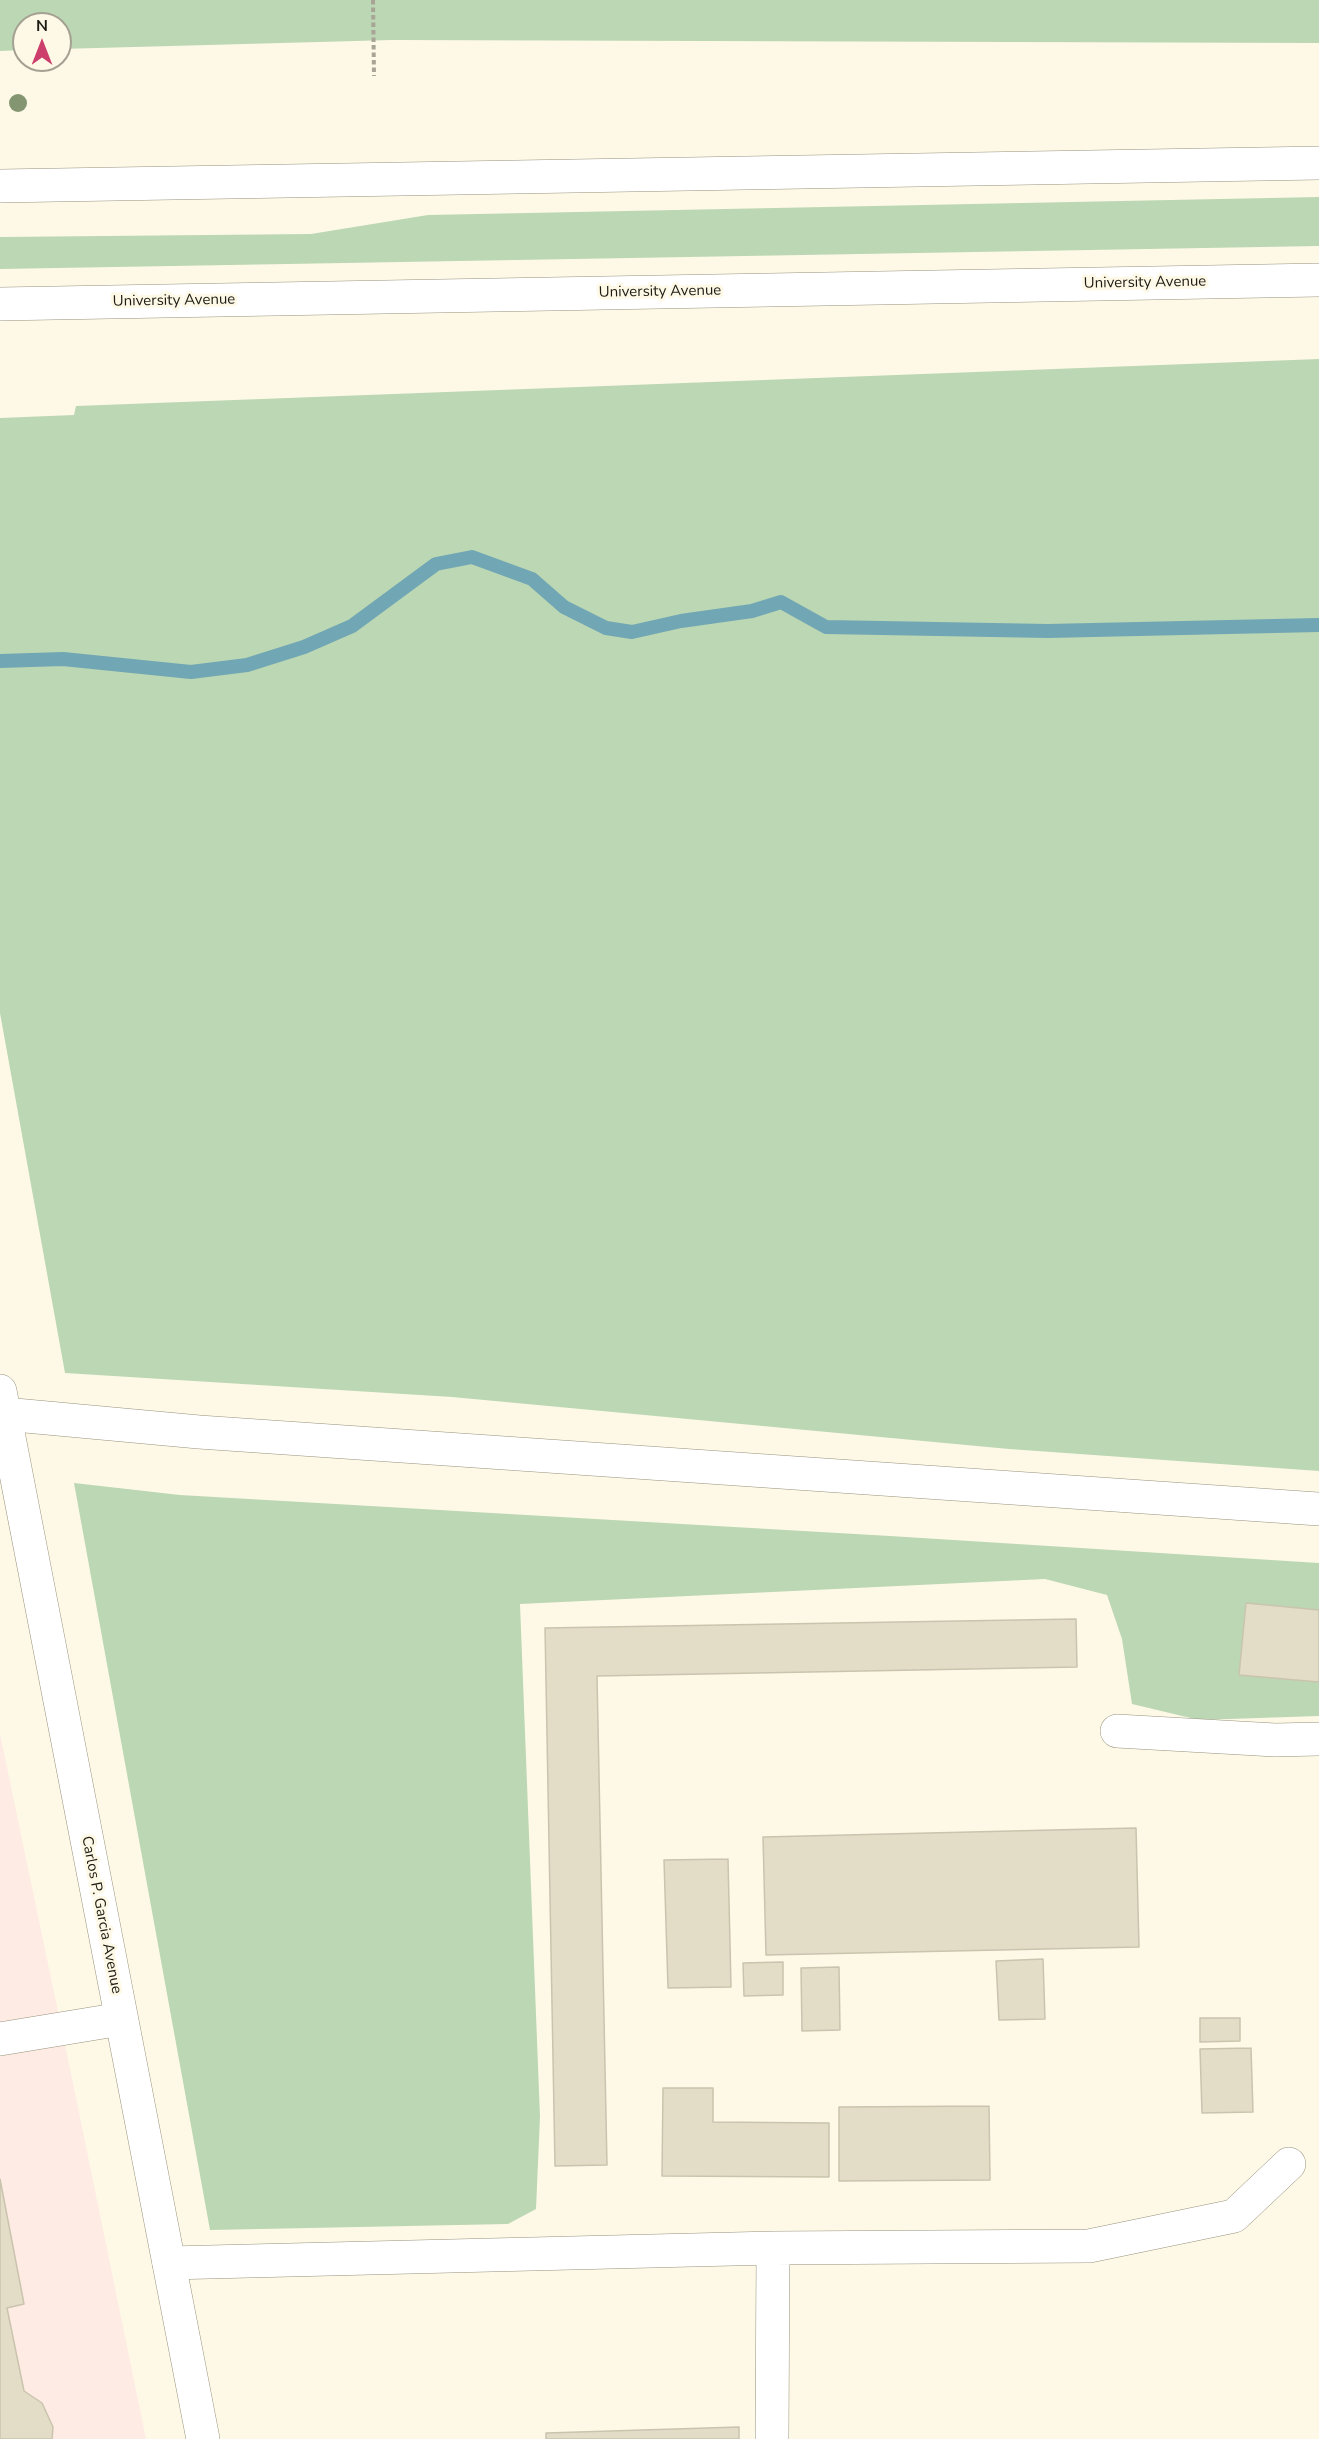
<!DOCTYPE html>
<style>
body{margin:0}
#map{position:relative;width:1319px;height:2439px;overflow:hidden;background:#fef9e7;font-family:"Nunito Sans",sans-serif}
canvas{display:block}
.north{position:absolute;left:12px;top:12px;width:60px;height:60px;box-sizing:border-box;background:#fef9e7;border:2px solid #a4a092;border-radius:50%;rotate:0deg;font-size:16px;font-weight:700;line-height:24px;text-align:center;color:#1d1b13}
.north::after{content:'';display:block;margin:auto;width:21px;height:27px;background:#cc3e6b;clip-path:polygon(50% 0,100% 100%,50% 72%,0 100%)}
</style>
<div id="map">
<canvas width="1319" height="2439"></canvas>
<div class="north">N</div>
</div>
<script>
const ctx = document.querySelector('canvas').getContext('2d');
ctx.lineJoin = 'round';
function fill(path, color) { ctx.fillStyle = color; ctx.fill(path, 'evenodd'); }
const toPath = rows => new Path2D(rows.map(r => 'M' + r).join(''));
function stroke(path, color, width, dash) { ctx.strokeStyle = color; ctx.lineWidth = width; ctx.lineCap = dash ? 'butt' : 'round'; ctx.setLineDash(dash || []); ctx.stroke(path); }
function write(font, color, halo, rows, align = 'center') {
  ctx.font = font + ' "Nunito Sans",sans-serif'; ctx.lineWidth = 6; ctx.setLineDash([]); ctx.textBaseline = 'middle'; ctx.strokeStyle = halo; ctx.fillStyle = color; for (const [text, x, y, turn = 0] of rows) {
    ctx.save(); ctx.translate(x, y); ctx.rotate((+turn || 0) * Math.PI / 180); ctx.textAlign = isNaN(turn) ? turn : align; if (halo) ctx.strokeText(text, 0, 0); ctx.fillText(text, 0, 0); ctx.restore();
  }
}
fill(toPath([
 [0,1734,75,2093,146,2439,0,2439]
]), '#feebe3');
fill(toPath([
 [0,0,1319,0,1319,43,392,40,60,49,60,24,24,24,24,50,0,51],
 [1319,197,1319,246,0,269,0,237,311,234,428,215],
 [1319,359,1319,1471,1009,1449,452,1397,65,1373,0,1013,0,418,74,415,76,406],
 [74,1483,180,1495,890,1536,1319,1563,1319,1716,1199,1720,1132,1704,1122,1639,1107,1595,1045,1579,520,1604,540,2117,536,2209,508,2224,210,2230]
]), '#bcd7b3');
stroke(toPath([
 [0,661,63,659,191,672,247,665,304,647,352,626,436,564,472,557,532,579,564,607,606,628,632,632,681,621,752,611,781,602,826,627,1048,631,1319,625]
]), '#71a6b4', 14);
const building = toPath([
 [1246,1603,1319,1610,1319,1682,1239,1675,1246,1603],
 [1076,1619,1077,1667,597,1676,607,2165,555,2166,545,1628,1076,1619],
 [1136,1828,1139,1947,766,1955,763,1837,1136,1828],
 [728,1859,731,1987,668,1988,664,1860,728,1859],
 [1043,1959,1045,2019,999,2020,996,1961,1043,1959],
 [783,1962,783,1995,744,1996,743,1963,783,1962],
 [839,1967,840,2030,802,2031,801,1968,839,1967],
 [1200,2018,1240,2018,1240,2041,1200,2042,1200,2018],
 [1251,2048,1253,2112,1202,2113,1200,2049,1251,2048],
 [663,2088,713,2088,713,2122,829,2123,829,2177,662,2176,663,2088],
 [989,2106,990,2180,839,2181,839,2107,989,2106],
 [0,2179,24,2304,7,2308,24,2391,42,2403,53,2427,52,2439,0,2439,0,2179],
 [739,2427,739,2439,546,2439,546,2433,739,2427]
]);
fill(building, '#e3ddc7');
stroke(building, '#cac4ae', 1.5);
const minor = toPath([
 [0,186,1319,163],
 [0,304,1319,280],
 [4,1414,199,1432,1319,1509],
 [1117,1731,1275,1740,1319,1739],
 [0,2039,121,2019],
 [169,2263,773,2248,1089,2246,1234,2216,1289,2164],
 [772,2439,773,2248]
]);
const major = toPath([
 [0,1391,203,2439]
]);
stroke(minor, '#98937e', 34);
stroke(major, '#98937e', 34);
stroke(toPath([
 [373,0,374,76]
]), '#a8a496', 4, [4.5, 3]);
stroke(minor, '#fff', 33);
stroke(major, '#fff', 33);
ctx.fillStyle = '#839571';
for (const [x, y] of [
 [18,103]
]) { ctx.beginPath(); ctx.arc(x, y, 9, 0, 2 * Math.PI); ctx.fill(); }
write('15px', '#1d1b13', '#fef9e7', [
 ["University Avenue",1145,283,-1],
 ["University Avenue",660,292,-1],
 ["University Avenue",174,301,-1],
 ["Carlos P. Garcia Avenue",101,1915,79]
]);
</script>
